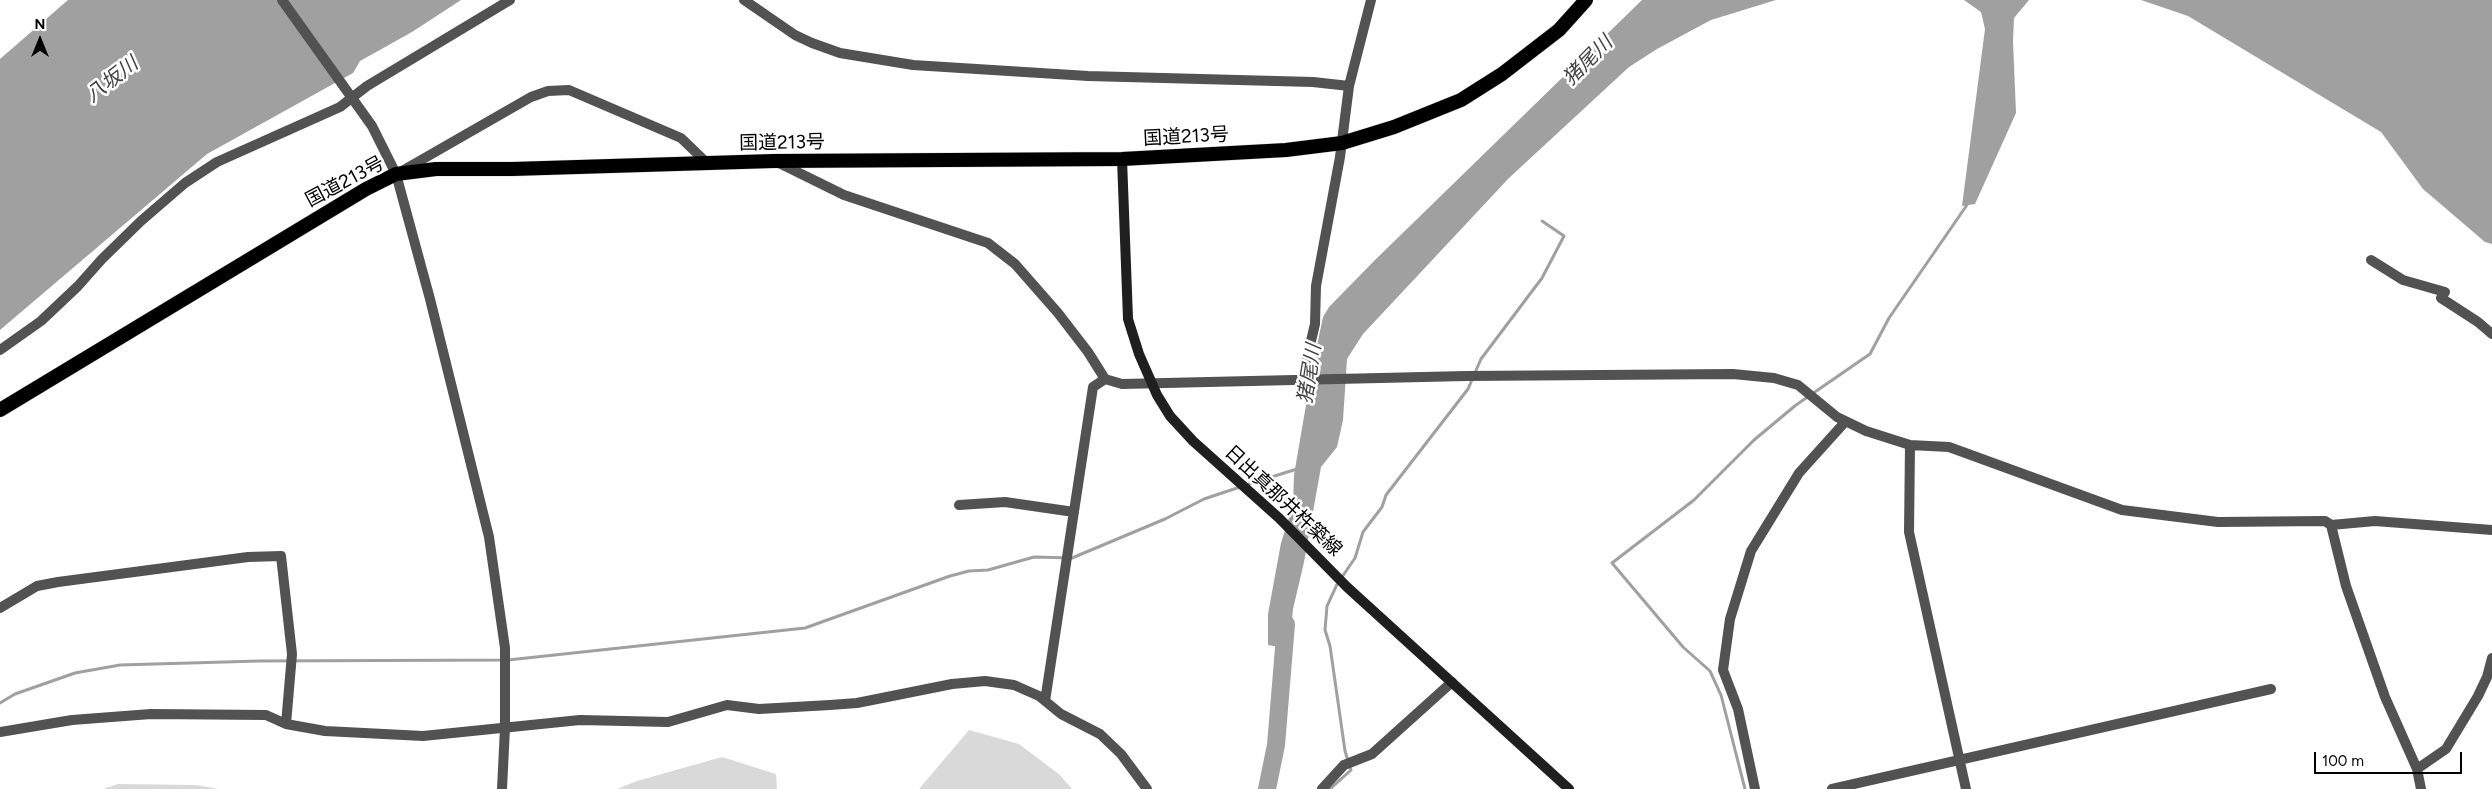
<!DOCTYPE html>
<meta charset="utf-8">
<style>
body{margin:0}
#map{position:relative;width:2492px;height:789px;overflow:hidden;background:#fff;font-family:Figtree,sans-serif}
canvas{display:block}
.north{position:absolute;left:15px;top:15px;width:50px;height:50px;-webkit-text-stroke:4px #fff;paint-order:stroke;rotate:0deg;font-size:14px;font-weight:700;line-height:20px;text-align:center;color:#000}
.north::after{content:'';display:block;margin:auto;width:18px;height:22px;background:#000;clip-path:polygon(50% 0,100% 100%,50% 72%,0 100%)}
.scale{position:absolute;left:2314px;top:752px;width:148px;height:22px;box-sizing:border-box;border:2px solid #000;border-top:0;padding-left:6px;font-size:15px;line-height:18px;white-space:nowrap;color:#000;-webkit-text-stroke:4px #fff;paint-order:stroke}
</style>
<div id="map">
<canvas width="2492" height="789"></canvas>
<div class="north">N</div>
<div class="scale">100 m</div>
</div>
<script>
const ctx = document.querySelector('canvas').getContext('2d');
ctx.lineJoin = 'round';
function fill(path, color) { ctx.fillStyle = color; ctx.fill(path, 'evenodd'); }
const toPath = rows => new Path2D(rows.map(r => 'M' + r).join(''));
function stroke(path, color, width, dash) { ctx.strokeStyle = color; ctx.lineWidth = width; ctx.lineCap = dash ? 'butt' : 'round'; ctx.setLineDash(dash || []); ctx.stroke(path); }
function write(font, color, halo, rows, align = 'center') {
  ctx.font = font + ' Figtree,"Noto Sans JP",sans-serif'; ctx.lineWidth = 5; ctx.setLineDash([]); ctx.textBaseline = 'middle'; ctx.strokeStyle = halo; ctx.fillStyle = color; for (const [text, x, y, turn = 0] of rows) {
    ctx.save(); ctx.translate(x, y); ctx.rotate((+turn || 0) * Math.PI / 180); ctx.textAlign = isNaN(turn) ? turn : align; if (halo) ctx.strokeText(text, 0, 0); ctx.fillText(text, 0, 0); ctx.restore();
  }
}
fill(toPath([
 [969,730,1019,744,1060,775,1072,789,919,789],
 [722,757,776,774,777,789,617,789,637,781],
 [118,784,196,785,219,789,103,789]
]), '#d9d9d9');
fill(toPath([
 [68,0,461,0,412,32,360,61,353,73,207,154,0,330,0,59],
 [1642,0,1776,0,1711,20,1657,49,1629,67,1509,178,1363,334,1347,359,1343,420,1337,447,1321,467,1304,562,1293,609,1289,649,1268,645,1268,614,1281,543,1293,505,1294,475,1306,405,1308,374,1312,369,1323,317,1329,307,1375,260],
 [1964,0,2029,0,2014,18,2013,41,2016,113,1975,204,1962,206,1985,29,1981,12],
 [2141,0,2492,0,2492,244,2485,242,2423,189,2381,132,2188,16]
]), '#a0a0a0');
stroke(toPath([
 [1246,485,1297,469],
 [1342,577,1355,558,1363,532,1382,507,1386,495,1468,389,1481,359,1542,278,1564,236,1542,221],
 [0,703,15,694,75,673,120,665,259,661,508,660,805,628,950,576,969,571,988,570,1034,557,1072,558,1165,519,1204,499,1240,487],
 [1330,789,1351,770,1345,751,1330,646,1325,630,1327,606,1338,582],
 [1745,789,1721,695,1710,671,1683,647,1612,563,1694,500,1754,440,1796,405,1870,354,1889,318,1969,202]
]), '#a0a0a0', 3);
stroke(toPath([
 [1267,789,1276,745,1286,624]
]), '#a0a0a0', 18);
const trunk = toPath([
 [0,410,366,189,396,174,436,169,512,169,774,161,1122,159,1286,150,1342,143,1394,127,1461,100,1502,74,1559,30,1586,0]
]);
stroke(trunk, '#dbdbdb', 15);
stroke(toPath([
 [744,0,795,35,812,43,840,53,913,65,1088,76,1313,82,1349,86],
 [777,162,844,195,988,243,1015,264,1058,313,1088,352,1105,379,1122,384,1466,376,1733,374,1774,378,1798,385,1837,417,1866,431,1910,445,1949,447,2122,510,2218,522,2325,521,2331,525,2346,586,2385,697,2417,769,2421,789],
 [402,171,531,97,548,91,569,90,681,138,707,163],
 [2371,260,2403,280,2445,292,2441,298,2478,322,2492,334],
 [0,350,41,321,78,286,102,259,141,221,185,183,217,162,340,107,367,86,510,0],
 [1302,379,1315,324,1316,286,1340,157,1349,86,1371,0],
 [1910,445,1909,532,1966,789],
 [959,505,1005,502,1074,512],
 [2331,525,2375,521,2492,530],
 [0,608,37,586,58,582,248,557,281,556,292,654,286,724],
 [1045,701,1093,387,1105,379],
 [0,732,72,720,151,714,266,715,286,724,325,731,423,736,580,720,668,722,727,705,759,709,830,705,857,703,952,684,985,681,1014,685,1039,696,1061,714,1100,734,1121,754,1147,789],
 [2417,769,2446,749,2478,696,2487,677,2492,658],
 [1322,789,1344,765,1372,754,1452,682],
 [1755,789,1738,709,1723,670,1730,619,1751,551,1799,473,1845,422],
 [1832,789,2271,689]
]), '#525252', 10);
stroke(toPath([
 [282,0,372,126,396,174,430,299,489,537,505,648,505,728,502,789]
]), '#525252', 10);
stroke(toPath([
 [1122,159,1128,319,1139,354,1157,395,1170,416,1193,441,1279,518,1347,587,1569,789]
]), '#1f1f1f', 10);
stroke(trunk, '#000', 14);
write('19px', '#000', '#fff', [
 ["国道213号",1186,137,-3],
 ["国道213号",782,143,-1],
 ["国道213号",345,182,-28],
 ["日出真那井杵築線",1283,501,43]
]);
write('italic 20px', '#414141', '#fff', [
 ["猪尾川",1588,61,-45],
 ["八坂川",112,80,-38],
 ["猪尾川",1310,374,-81]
]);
</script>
